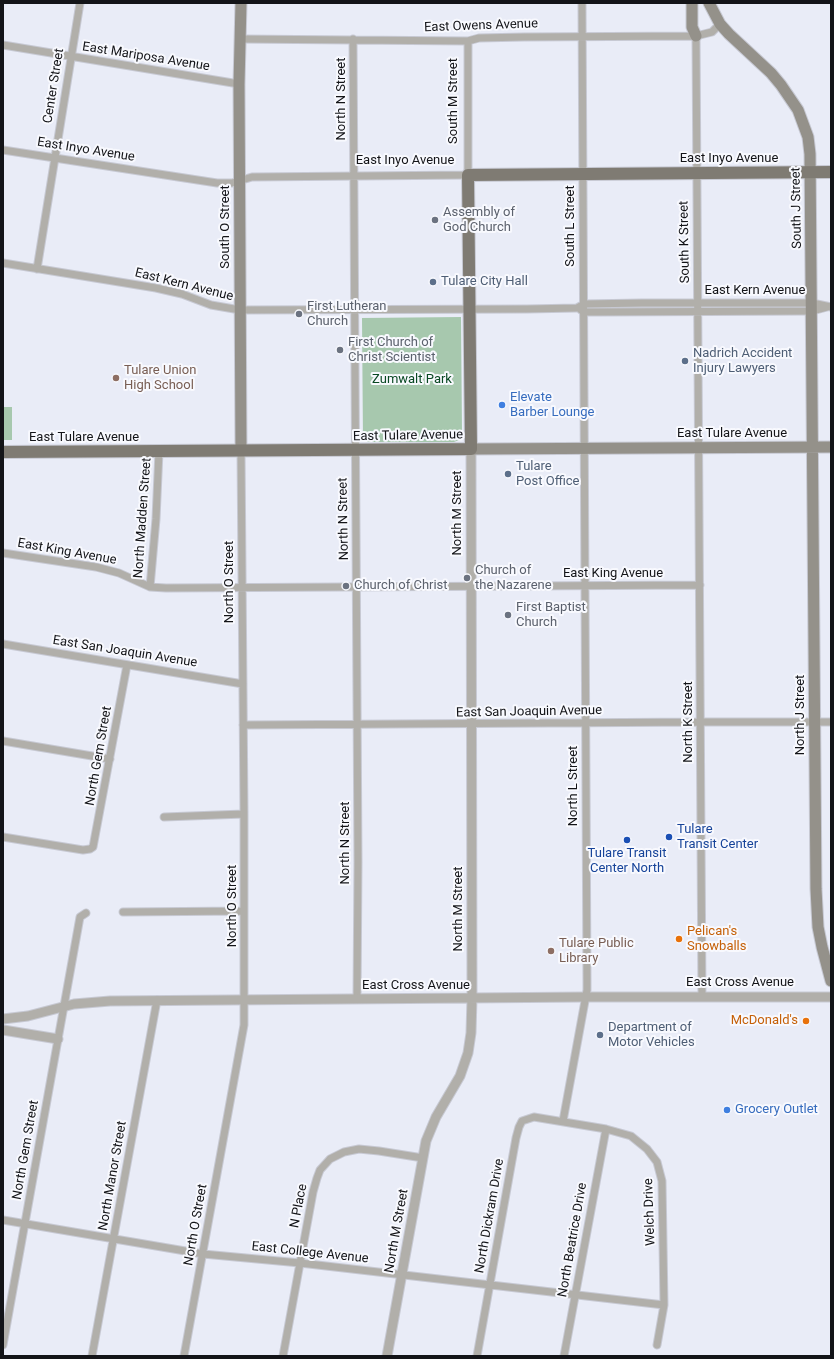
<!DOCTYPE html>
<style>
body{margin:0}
#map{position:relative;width:834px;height:1359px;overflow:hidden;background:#e9ecf7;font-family:Roboto,sans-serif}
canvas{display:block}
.frame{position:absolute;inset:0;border:4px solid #131418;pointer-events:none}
</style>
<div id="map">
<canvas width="834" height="1359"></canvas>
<div class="frame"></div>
</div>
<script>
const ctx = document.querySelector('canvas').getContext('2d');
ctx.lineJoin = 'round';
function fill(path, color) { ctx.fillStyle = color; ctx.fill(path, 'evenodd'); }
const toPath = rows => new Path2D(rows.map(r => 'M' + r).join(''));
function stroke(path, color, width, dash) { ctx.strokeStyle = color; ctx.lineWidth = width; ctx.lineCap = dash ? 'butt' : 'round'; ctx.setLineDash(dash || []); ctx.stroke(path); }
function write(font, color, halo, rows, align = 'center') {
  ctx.font = font + ' Roboto,sans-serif'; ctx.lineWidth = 4; ctx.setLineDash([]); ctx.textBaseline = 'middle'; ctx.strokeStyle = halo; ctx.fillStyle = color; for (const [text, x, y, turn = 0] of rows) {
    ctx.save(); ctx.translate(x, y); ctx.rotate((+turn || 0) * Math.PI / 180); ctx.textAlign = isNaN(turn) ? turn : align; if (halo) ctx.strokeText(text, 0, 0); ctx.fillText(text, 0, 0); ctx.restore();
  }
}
fill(toPath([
 [461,317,462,434,459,440,454,442,363,442,362,318],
 [3,407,12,407,12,440,3,440]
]), '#a7c8ae');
const minor = toPath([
 [696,36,702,996],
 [239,39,468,41,479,38,524,37,696,36,712,32,720,24],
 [353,39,358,862,357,999],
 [3,45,239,84],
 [3,150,217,183,232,183,252,177,468,175,468,41],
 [3,263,156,288,182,294,211,305,240,310,527,309,577,308,584,304,642,303,812,303,831,307],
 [37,269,80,3],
 [581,310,584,312,599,312,812,311,827,307],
 [3,553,96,567,119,573,150,587,166,588,700,585],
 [150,587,156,519,159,451],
 [3,644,243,684],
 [243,725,700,722,831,722],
 [3,741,110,759],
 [164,817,244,814],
 [3,837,83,850,90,849,93,847,127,665],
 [123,912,244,911],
 [563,1121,587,990,587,980,582,3],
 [3,1220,203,1254,300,1263,664,1305],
 [3,1345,80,917,86,913],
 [92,1356,157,1000],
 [184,1356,244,1025,244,814,241,450],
 [283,1356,313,1192,317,1178,320,1170,330,1159,344,1152,359,1149,379,1151,423,1158],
 [477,1356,516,1138,519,1127,522,1121,534,1117,606,1129,631,1136,647,1149,657,1162,662,1181,664,1305,657,1345],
 [564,1356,606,1129]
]);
const tertiary = toPath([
 [3,1019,28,1016,74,1004,110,1001,586,997,831,997],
 [3,1030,58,1039],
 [387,1356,426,1141,436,1117,460,1076,468,1053,471,1033,472,998,471,449]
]);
const secondary = toPath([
 [692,3,692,27,696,36],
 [709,3,720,24,729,34,771,73,781,85,798,110,808,137,810,154,816,889,818,927,822,947,831,981],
 [471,449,831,447],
 [241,450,239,84,241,3]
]);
const primary = toPath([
 [3,452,471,449,468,175,831,172]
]);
stroke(minor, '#c7c9d3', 9);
stroke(tertiary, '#c7c9d3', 11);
stroke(secondary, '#c7c9d3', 13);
stroke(primary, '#c7c9d3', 14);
stroke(minor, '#b1afaa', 7);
stroke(tertiary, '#b1afaa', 9);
stroke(secondary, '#94918a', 11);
stroke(primary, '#7f7b73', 12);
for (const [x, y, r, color] of [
 [435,220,4,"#6b7280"],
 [433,282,4,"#5c6f8a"],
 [299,314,4,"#6b7280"],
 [340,350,4,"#6b7280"],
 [685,361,4,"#5c6f8a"],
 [116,378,4,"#8d6e63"],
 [502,405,4,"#3f7fe0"],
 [508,474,4,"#5c6f8a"],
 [467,578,4,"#6b7280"],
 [346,586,4,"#6b7280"],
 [508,615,4,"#6b7280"],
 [669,837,4,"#1a4fb4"],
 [627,840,4,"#1a4fb4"],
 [679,939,4,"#e8710a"],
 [551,951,4,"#8d6e63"],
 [806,1021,4,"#e8710a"],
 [600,1035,4,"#5c6f8a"],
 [727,1110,4,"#3f7fe0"]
]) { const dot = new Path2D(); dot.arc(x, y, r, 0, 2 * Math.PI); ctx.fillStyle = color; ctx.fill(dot); stroke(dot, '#f8f9fe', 1.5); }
write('13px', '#131418', '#f8f9fe', [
 ["East Owens Avenue",481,26,-2],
 ["East Mariposa Avenue",146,57,9],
 ["Center Street",54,86,-81],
 ["North N Street",342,99,-90],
 ["South M Street",454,101,-90],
 ["East Inyo Avenue",86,150,9],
 ["East Inyo Avenue",729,159],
 ["East Inyo Avenue",405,161],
 ["South J Street",797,208,-91],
 ["South L Street",571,226,-90],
 ["South O Street",226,227,-90],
 ["South K Street",685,242,-91],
 ["East Kern Avenue",184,285,14],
 ["East Kern Avenue",755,291],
 ["East Tulare Avenue",732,434],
 ["East Tulare Avenue",408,436,-1],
 ["East Tulare Avenue",84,438],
 ["North M Street",458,513,-90],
 ["North Madden Street",143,518,-86],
 ["North N Street",344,519,-91],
 ["East King Avenue",67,552,10],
 ["East King Avenue",613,574],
 ["North O Street",230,582,-90],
 ["East San Joaquin Avenue",125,652,9],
 ["East San Joaquin Avenue",529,712,-1],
 ["North J Street",801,715,-90],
 ["North K Street",689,722,-90],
 ["North Gem Street",99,756,-80],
 ["North L Street",574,786,-90],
 ["North N Street",346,843,-90],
 ["North O Street",233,906,-90],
 ["North M Street",459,909,-90],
 ["East Cross Avenue",740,983],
 ["East Cross Avenue",416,986],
 ["North Gem Street",26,1150,-80],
 ["North Manor Street",113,1176,-80],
 ["N Place",299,1206,-79],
 ["Welch Drive",650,1212,-92],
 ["North Dickram Drive",490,1216,-80],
 ["North O Street",196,1225,-80],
 ["North M Street",397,1231,-80],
 ["North Beatrice Drive",573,1240,-80],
 ["East College Avenue",310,1253,6]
]);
write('13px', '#5b616d', '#f8f9fe', [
 ["Assembly of",443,213],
 ["God Church",443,228],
 ["First Lutheran",307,307],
 ["Church",307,322],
 ["First Church of",348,343],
 ["Christ Scientist",348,358],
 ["Church of",475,571],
 ["the Nazarene",475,586],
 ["Church of Christ",354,586],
 ["First Baptist",516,608],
 ["Church",516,623]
], 'left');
write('13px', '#4e5e75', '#f8f9fe', [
 ["Tulare City Hall",441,282],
 ["Nadrich Accident",693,354],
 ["Injury Lawyers",693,369],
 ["Tulare",516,467],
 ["Post Office",516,482],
 ["Department of",608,1028],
 ["Motor Vehicles",608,1043]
], 'left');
write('13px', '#785e54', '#f8f9fe', [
 ["Tulare Union",124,371],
 ["High School",124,386],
 ["Tulare Public",559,944],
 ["Library",559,959]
], 'left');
write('13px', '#084822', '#f8f9fe', [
 ["Zumwalt Park",412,380]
]);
write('13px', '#366cbe', '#f8f9fe', [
 ["Elevate",510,398],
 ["Barber Lounge",510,413],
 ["Grocery Outlet",735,1110]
], 'left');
write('13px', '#164399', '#f8f9fe', [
 ["Tulare",677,830],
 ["Transit Center",677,845],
 ["Tulare Transit",627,854,"center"],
 ["Center North",627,869,"center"]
], 'left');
write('13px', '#c56008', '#f8f9fe', [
 ["Pelican's",687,932],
 ["Snowballs",687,947],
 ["McDonald's",798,1021,"right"]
], 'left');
</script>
